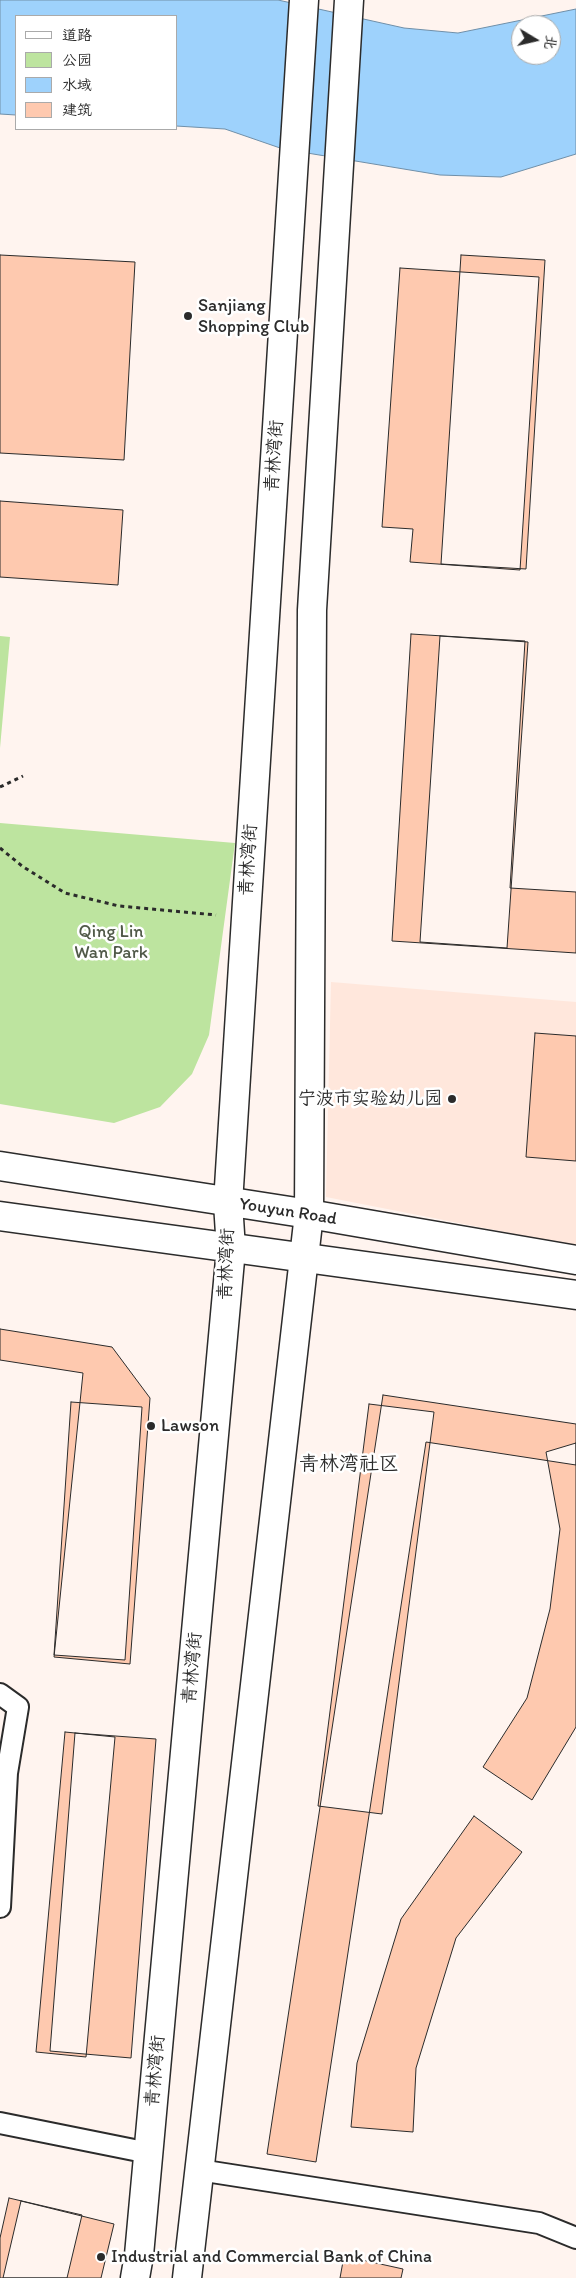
<!DOCTYPE html>
<meta charset="utf-8">
<style>
body{margin:0}
#map{position:relative;width:576px;height:2278px;overflow:hidden;background:#fff4ef;font-family:Itim,"LXGW WenKai TC",sans-serif}
canvas{display:block}
.legend{position:absolute;left:15px;top:15px;width:162px;height:115px;box-sizing:border-box;background:#fff;border:1px solid #aaa;margin:0;padding:6px 9px;list-style:none;font-size:15px;color:#2b2b2b}
.legend li{display:flex;align-items:center;gap:10px;height:25px}
.legend b{width:25px;border:1px solid #aaa}
.north{position:absolute;left:511px;top:15px;width:50px;height:50px;box-sizing:border-box;background:#fff;border:1px solid #aaa;border-radius:50%;rotate:99deg;font-size:14px;font-weight:700;line-height:20px;text-align:center;color:#2b2b2b}
.north::after{content:'';display:block;margin:auto;width:18px;height:22px;background:#2b2b2b;clip-path:polygon(50% 0,100% 100%,50% 72%,0 100%)}
</style>
<div id="map">
<canvas width="576" height="2278"></canvas>
<ul class="legend">
<li><b style="height:6px;background:#fff"></b>道路</li>
<li><b style="height:14px;background:#bde49f"></b>公园</li>
<li><b style="height:14px;background:#9ed2fc"></b>水域</li>
<li><b style="height:14px;background:#fec9af"></b>建筑</li>
</ul>
<div class="north">北</div>
</div>
<script>
const ctx = document.querySelector('canvas').getContext('2d');
ctx.lineJoin = 'round';
function fill(path, color) { ctx.fillStyle = color; ctx.fill(path, 'evenodd'); }
const toPath = rows => new Path2D(rows.map(r => 'M' + r).join(''));
function stroke(path, color, width, dash) { ctx.strokeStyle = color; ctx.lineWidth = width; ctx.lineCap = dash ? 'butt' : 'round'; ctx.setLineDash(dash || []); ctx.stroke(path); }
function write(font, color, halo, rows, align = 'center') {
  ctx.font = font + ' Itim,"LXGW WenKai TC",sans-serif'; ctx.lineWidth = 5; ctx.setLineDash([]); ctx.textBaseline = 'middle'; ctx.strokeStyle = halo; ctx.fillStyle = color; for (const [text, x, y, turn = 0] of rows) {
    ctx.save(); ctx.translate(x, y); ctx.rotate((+turn || 0) * Math.PI / 180); ctx.textAlign = isNaN(turn) ? turn : align; if (halo) ctx.strokeText(text, 0, 0); ctx.fillText(text, 0, 0); ctx.restore();
  }
}
fill(toPath([
 [331,982,576,1002,576,1246,326,1197]
]), '#ffe7dc');
fill(toPath([
 [0,636,10,637,0,748],
 [0,823,235,843,209,1035,192,1074,160,1107,114,1123,0,1104]
]), '#bde49f');
const water = toPath([
 [0,0,278,0,404,28,458,33,576,9,576,154,501,177,440,175,283,149,225,129,176,126,176,16,16,16,16,115,0,114,0,0],
 [521,25,551,25,551,55,521,55,521,25]
]);
fill(water, '#9ed2fc');
stroke(water, '#708fa8', 1);
const building = toPath([
 [0,255,135,262,124,460,0,453,0,255],
 [461,255,545,260,526,569,441,564,461,255],
 [400,268,539,277,520,570,410,562,413,529,382,527,400,268],
 [0,501,123,510,118,585,0,577,0,501],
 [411,634,525,641,510,888,576,892,576,953,392,941,411,634],
 [440,636,528,642,507,948,420,942,440,636],
 [535,1033,576,1036,576,1161,526,1157,535,1033],
 [0,1329,112,1347,150,1398,130,1664,54,1657,83,1373,0,1360,0,1329],
 [383,1395,576,1424,576,1465,426,1442,316,2162,267,2154,383,1395],
 [71,1402,142,1407,125,1660,54,1655,71,1402],
 [369,1404,434,1412,382,1814,318,1806,369,1404],
 [576,1443,576,1727,532,1800,483,1767,527,1698,550,1609,560,1529,546,1452,576,1443],
 [65,1732,115,1737,86,2057,36,2052,65,1732],
 [75,1733,156,1739,131,2058,50,2051,75,1733],
 [474,1816,522,1852,456,1938,416,2068,413,2132,351,2127,357,2063,401,1919,474,1816],
 [9,2198,82,2215,67,2278,0,2278,0,2238,9,2198],
 [21,2201,114,2224,101,2278,3,2278,21,2201],
 [344,2256,403,2269,401,2278,340,2278,344,2256]
]);
fill(building, '#fec9af');
stroke(building, '#2b2b2b', 1);
const lane = toPath([
 [0,1694,18,1707,7,1773,0,1907],
 [0,2123,149,2153],
 [199,2170,539,2223,576,2238]
]);
const street = toPath([
 [135,2278,139,2255,231,1249,228,1203,304,0],
 [187,2278,309,1214,312,610,349,0]
]);
const secondary = toPath([
 [0,1166,309,1214,576,1260],
 [0,1216,576,1295]
]);
stroke(lane, '#2b2b2b', 24);
stroke(street, '#2b2b2b', 31);
stroke(secondary, '#2b2b2b', 31);
stroke(toPath([
 [0,787,23,776],
 [0,848,22,866,65,893,119,906,216,915]
]), '#2b2b2b', 3, [4, 4]);
stroke(lane, '#fff', 20);
stroke(street, '#fff', 28);
stroke(secondary, '#fff', 28);
for (const [x, y, r, color] of [
 [188,316,5,"#2b2b2b"],
 [452,1099,5,"#2b2b2b"],
 [151,1426,5,"#2b2b2b"],
 [101,2257,5,"#2b2b2b"]
]) { const dot = new Path2D(); dot.arc(x, y, r, 0, 2 * Math.PI); ctx.fillStyle = color; ctx.fill(dot); stroke(dot, '#fff', 2); }
write('18px', '#2b2b2b', '#fff', [
 ["Sanjiang",198,306],
 ["Shopping Club",198,327],
 ["宁波市实验幼儿园",442,1099,"right"],
 ["Lawson",161,1426],
 ["Industrial and Commercial Bank of China",111,2257]
], 'left');
write('18px', '#2b2b2b', '#fff', [
 ["青林湾街",275,456,-86],
 ["青林湾街",249,860,-86],
 ["Youyun Road",288,1212,9],
 ["青林湾街",227,1264,-88],
 ["青林湾街",193,1668,-85],
 ["青林湾街",156,2071,-85]
]);
write('18px', '#505948', '#fff', [
 ["Qing Lin",111,932],
 ["Wan Park",111,953]
]);
write('20px', '#2b2b2b', '#fff', [
 ["青林湾社区",349,1465]
]);
</script>
